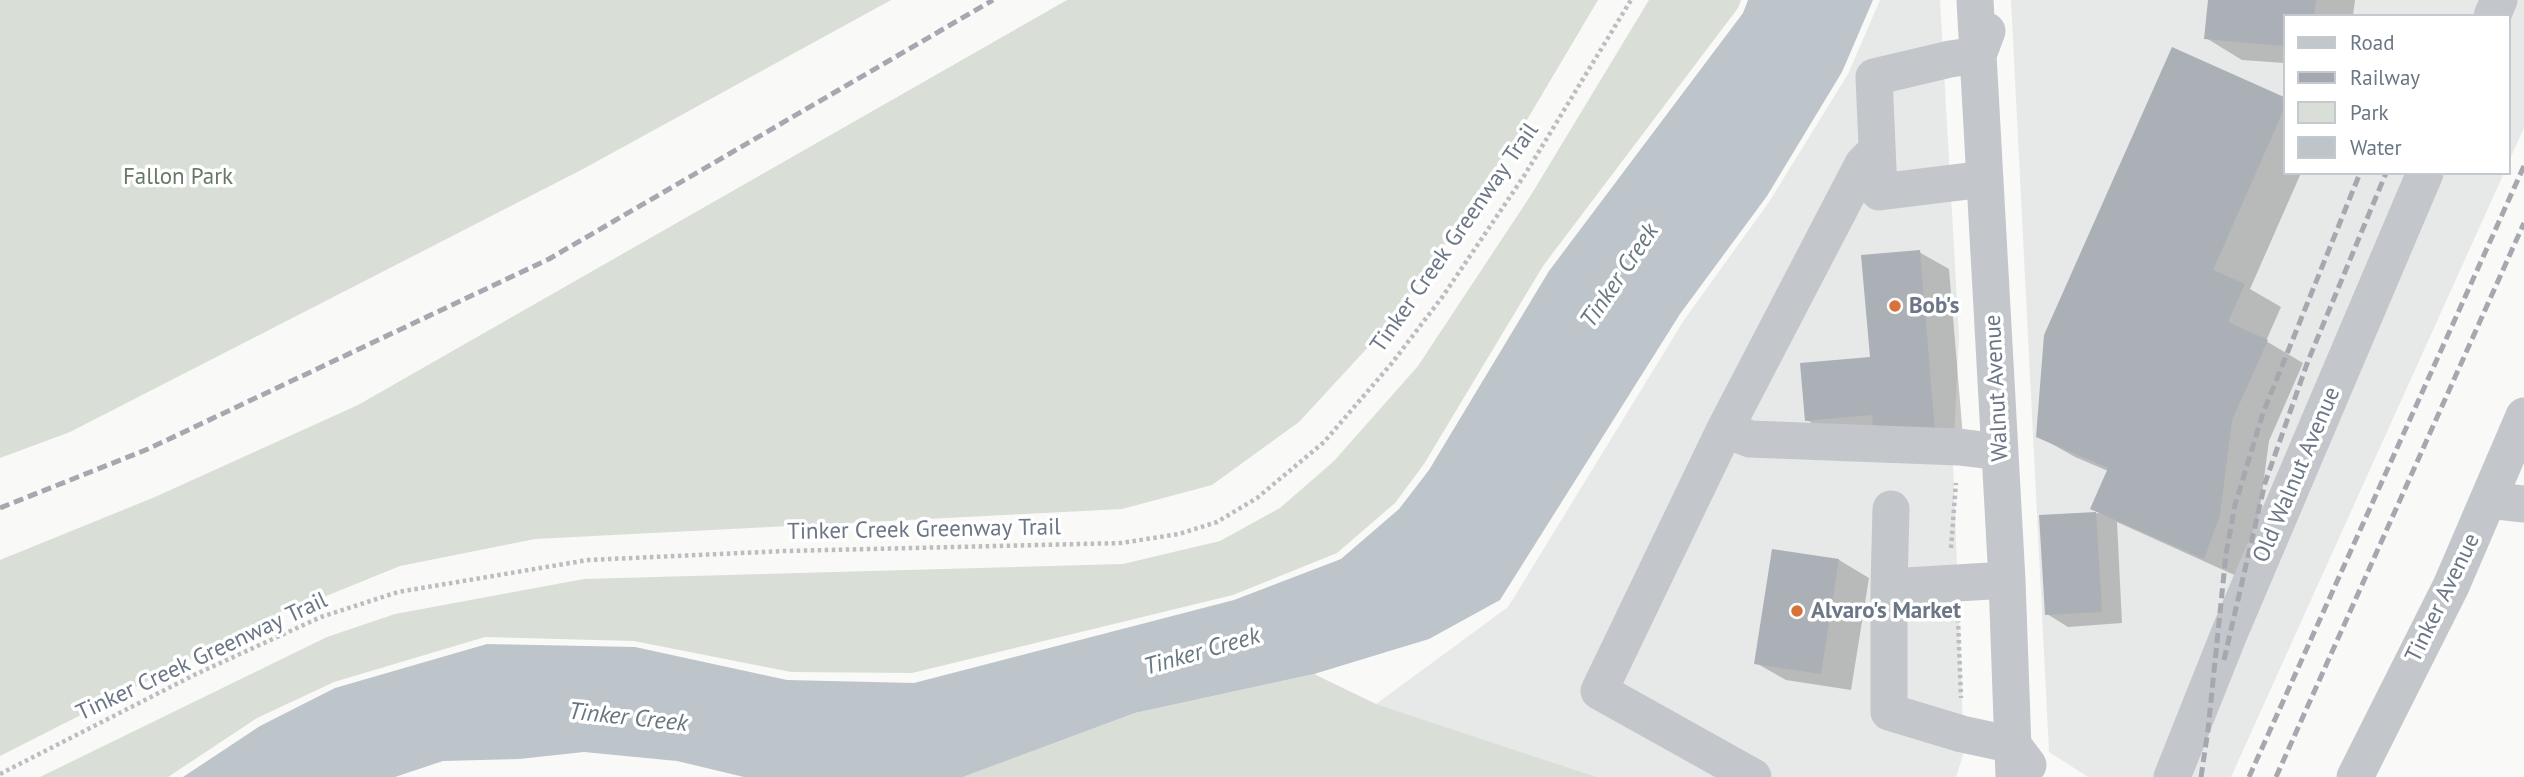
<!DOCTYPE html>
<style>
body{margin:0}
#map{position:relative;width:2524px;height:777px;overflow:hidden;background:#f9f9f7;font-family:"PT Sans",sans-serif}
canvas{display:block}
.legend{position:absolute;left:2283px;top:14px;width:228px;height:161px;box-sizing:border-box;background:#fff;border:2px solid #c4c8cf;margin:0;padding:9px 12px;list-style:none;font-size:21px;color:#6b7686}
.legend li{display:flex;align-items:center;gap:14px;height:35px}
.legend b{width:35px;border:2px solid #c4c8cf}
</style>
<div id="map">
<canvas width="2524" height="777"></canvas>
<ul class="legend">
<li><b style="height:9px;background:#c3c6ca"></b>Road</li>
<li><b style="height:9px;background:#a5a9af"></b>Railway</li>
<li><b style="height:19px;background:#d9ded7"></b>Park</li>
<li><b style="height:19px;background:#bdc5cb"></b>Water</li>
</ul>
</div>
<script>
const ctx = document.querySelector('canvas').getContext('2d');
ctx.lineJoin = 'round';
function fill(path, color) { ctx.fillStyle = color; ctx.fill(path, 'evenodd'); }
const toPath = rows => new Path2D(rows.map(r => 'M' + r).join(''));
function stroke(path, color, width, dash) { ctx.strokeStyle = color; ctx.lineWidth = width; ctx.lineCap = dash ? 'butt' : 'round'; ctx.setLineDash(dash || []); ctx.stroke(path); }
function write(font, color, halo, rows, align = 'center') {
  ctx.font = font + ' "PT Sans",sans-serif'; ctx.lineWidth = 7; ctx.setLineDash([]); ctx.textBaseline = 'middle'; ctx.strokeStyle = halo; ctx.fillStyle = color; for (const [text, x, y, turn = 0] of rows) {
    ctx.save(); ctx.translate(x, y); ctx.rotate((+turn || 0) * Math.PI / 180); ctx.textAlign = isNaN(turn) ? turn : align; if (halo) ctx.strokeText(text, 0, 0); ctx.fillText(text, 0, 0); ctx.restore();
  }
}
fill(toPath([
 [1880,0,1940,0,1959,337,1953,461,1964,752,1956,777,1597,777,1376,704,1508,607,1684,320,1769,202,1848,74],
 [2011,0,2524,0,2524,128,2508,163,2508,16,2284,16,2284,173,2504,173,2231,777,2088,777,2049,752]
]), '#e7e8e8');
fill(toPath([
 [0,0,891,0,583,169,70,432,0,458],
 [1067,0,1598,0,1499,167,1394,319,1299,422,1212,485,1122,509,535,539,400,566,272,618,0,756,0,560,155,497,358,405],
 [1649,0,1741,0,1738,8,1543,266,1424,464,1395,503,1337,553,1233,595,912,673,791,672,634,641,485,637,334,682,257,718,168,777,40,777,327,637,395,614,584,579,1123,564,1220,541,1280,508,1334,461,1418,366,1531,195],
 [1314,674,1376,704,1597,777,963,777,1135,713]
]), '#d9ded7');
fill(toPath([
 [1748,0,1873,0,1842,72,1767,196,1680,314,1500,600,1429,639,1314,674,1135,713,963,777,744,777,677,761,584,752,519,759,443,761,395,777,183,777,260,726,335,688,487,644,635,647,787,680,914,683,1234,600,1341,559,1399,509,1429,470,1549,271,1743,13]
]), '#bdc5cb');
fill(toPath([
 [2209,0,2355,0,2353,16,2284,16,2284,63,2242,60,2206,38],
 [2173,49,2284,99,2284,173,2301,173,2250,289,2281,307,2266,341,2303,363,2269,441,2256,537,2241,578,2117,522,2122,623,2068,627,2047,614,2041,516,2101,513,2108,471,2075,457,2038,436],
 [1919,252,1949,269,1964,449,1836,437,1807,420,1872,359],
 [1774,551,1839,560,1869,578,1851,690,1786,680,1756,663]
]), '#0003');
fill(toPath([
 [2208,0,2316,0,2314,16,2284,16,2284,46,2204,39],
 [2172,47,2284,97,2284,109,2213,270,2245,284,2228,322,2268,340,2232,420,2220,515,2204,559,2090,509,2108,468,2036,437,2044,335],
 [1920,250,1935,432,1874,437,1872,415,1805,421,1800,363,1870,357,1861,255],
 [2096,512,2102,612,2045,615,2039,515],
 [1772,549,1839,559,1821,674,1754,664]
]), '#abb0b7');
stroke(toPath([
 [1951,548,1956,483],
 [1958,619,1961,698],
 [0,774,194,675,321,617,398,592,588,560,785,551,1121,543,1179,534,1217,522,1257,498,1324,442,1392,363,1443,296,1524,176,1631,0]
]), '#bbbdc0', 4.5, [3.5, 3.5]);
stroke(toPath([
 [1975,0,2007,580,2014,777],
 [2492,16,2499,0],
 [1877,150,1863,164,1725,429,1750,439,1959,447,2000,452],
 [1985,179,1879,192,1874,77,1950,59,1978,55,1987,31],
 [1725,429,1599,691,1753,777],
 [2489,500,2524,504],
 [2007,580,1889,587,1889,712,1962,734,2013,745,2028,765],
 [1889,587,1891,509],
 [2172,777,2229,634,2425,173],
 [2355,777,2451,586,2524,416]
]), '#c3c6ca', 37);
stroke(toPath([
 [0,508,148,449,549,259,993,0],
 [2224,660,2265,483,2308,361,2386,173],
 [2201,777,2208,730,2226,554,2235,505,2263,413,2360,173],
 [2249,777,2524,166],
 [2276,777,2524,223]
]), '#a5a9af', 5, [10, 5]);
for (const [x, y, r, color] of [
 [1895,306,7,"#d87239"],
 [1797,611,7,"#d87239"]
]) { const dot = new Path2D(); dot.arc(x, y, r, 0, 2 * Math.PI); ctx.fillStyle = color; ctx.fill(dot); stroke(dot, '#fff', 2.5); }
write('23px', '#667965', '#fff', [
 ["Fallon Park",178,177]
]);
write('23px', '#6b7686', '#fff', [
 ["Tinker Creek Greenway Trail",1455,238,-55],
 ["Walnut Avenue",1997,388,-93],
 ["Old Walnut Avenue",2297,475,-67],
 ["Tinker Creek Greenway Trail",924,530,-1],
 ["Tinker Avenue",2443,598,-64],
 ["Tinker Creek Greenway Trail",202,657,-25]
]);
write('bold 23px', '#6b7686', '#fff', [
 ["Bob's",1909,306],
 ["Alvaro's Market",1811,611]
], 'left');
write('italic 24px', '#677781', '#fff', [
 ["Tinker Creek",1620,276,-56],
 ["Tinker Creek",1202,652,-16],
 ["Tinker Creek",628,718,6]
]);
</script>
